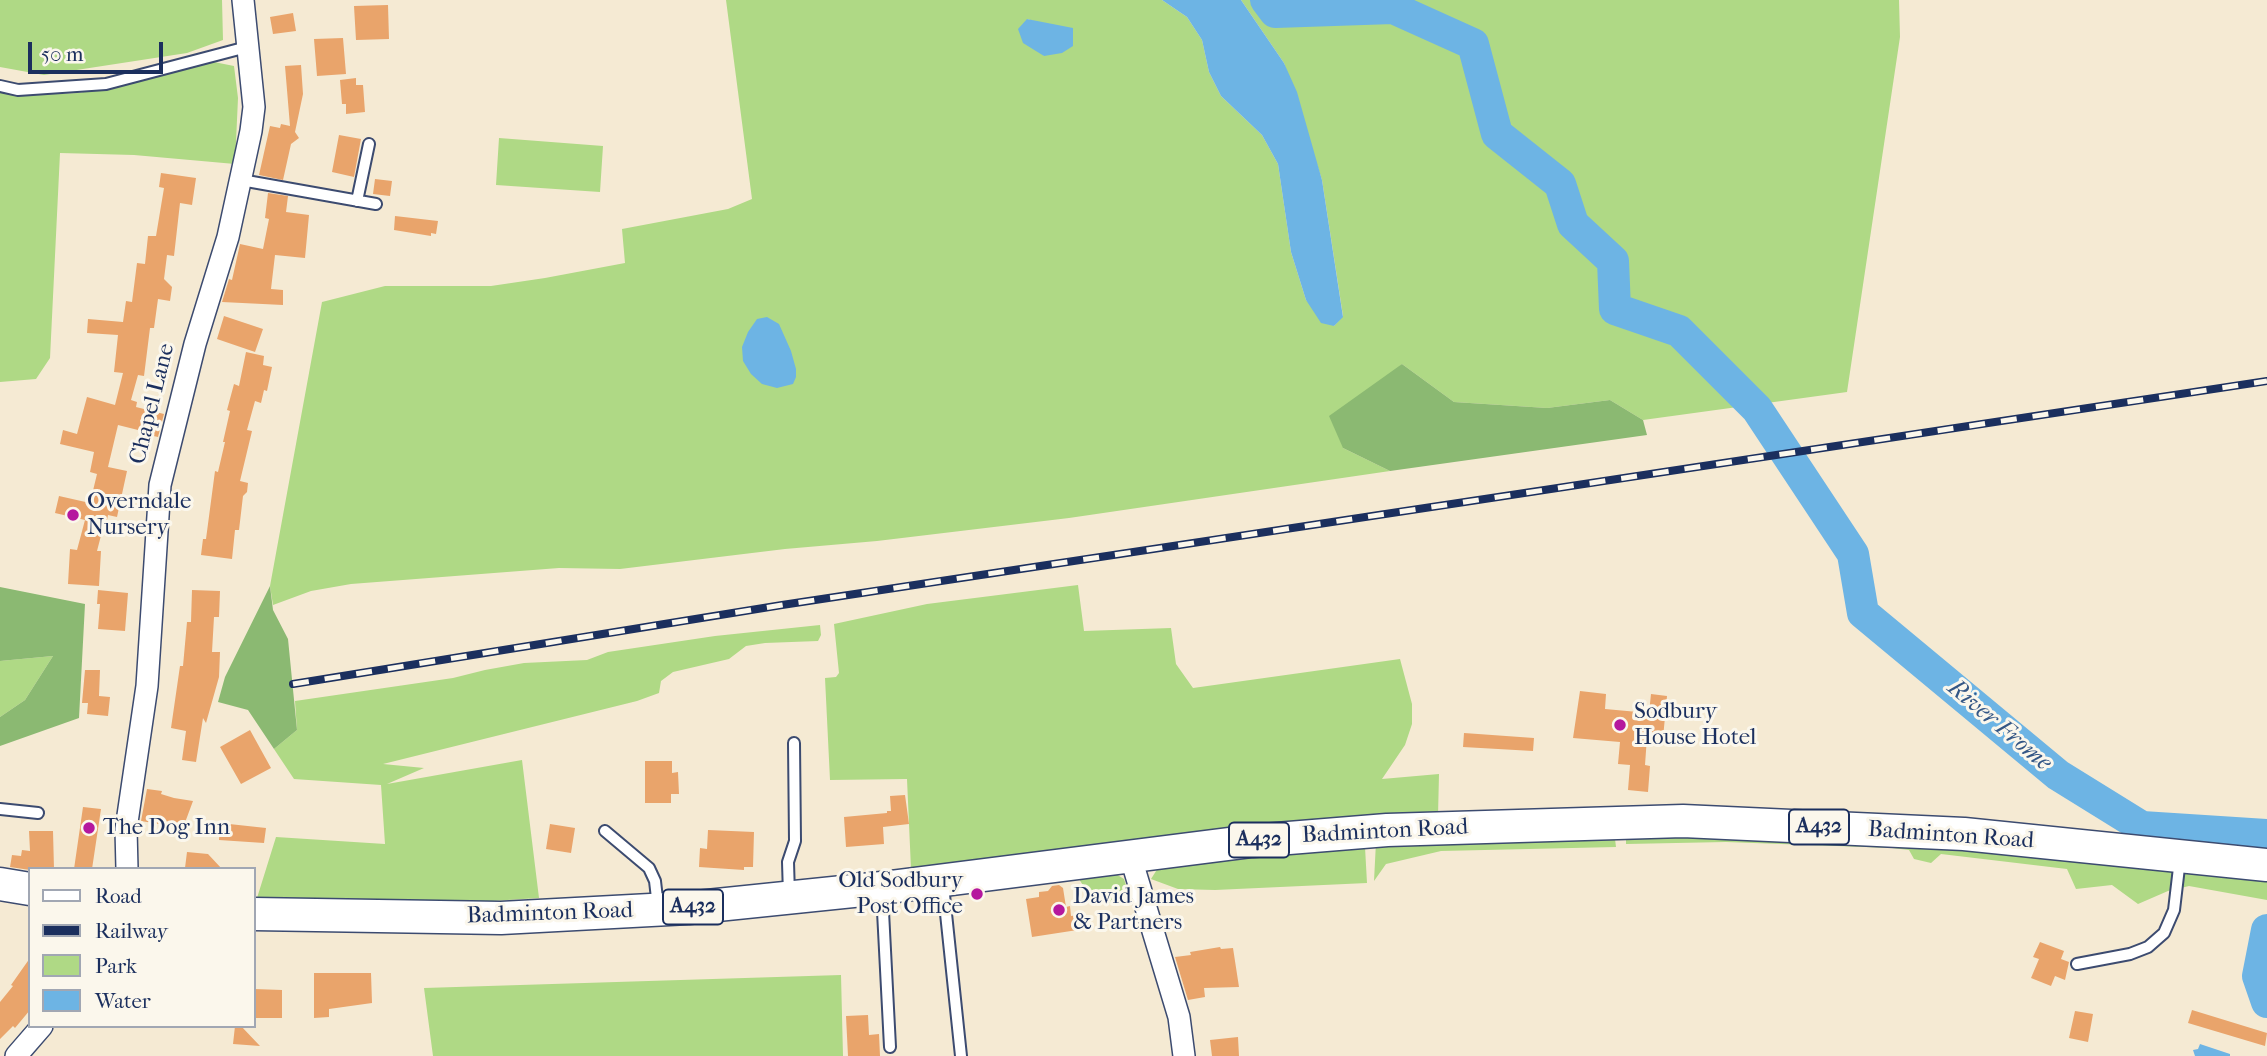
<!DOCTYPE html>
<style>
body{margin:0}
#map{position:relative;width:2267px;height:1056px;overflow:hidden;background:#f5ead3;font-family:"IM FELL French Canon",serif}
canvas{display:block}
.legend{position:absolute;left:28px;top:867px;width:228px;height:161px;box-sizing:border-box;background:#fbf7ec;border:2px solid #a1a7b3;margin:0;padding:9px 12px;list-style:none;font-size:21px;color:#1b2f5e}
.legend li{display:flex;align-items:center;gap:14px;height:35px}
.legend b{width:35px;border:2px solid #a1a7b3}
.scale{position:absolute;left:28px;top:42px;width:135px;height:32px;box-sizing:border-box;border:4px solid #1b2f5e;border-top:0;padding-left:9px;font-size:21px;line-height:24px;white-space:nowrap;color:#1b2f5e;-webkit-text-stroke:5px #fbf7ec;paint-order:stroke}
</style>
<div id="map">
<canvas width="2267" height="1056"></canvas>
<ul class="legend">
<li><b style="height:9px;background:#fff"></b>Road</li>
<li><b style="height:9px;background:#1b2f5e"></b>Railway</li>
<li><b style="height:19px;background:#afd985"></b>Park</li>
<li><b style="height:19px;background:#6db4e4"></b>Water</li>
</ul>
<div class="scale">50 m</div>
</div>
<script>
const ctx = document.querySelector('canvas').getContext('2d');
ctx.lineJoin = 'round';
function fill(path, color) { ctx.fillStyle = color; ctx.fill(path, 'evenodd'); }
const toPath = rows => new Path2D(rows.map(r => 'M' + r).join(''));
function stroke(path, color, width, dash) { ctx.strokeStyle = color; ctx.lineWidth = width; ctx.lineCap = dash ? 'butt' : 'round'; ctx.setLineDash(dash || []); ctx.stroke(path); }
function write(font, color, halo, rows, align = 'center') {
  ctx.font = font + ' "IM FELL French Canon",serif'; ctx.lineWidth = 6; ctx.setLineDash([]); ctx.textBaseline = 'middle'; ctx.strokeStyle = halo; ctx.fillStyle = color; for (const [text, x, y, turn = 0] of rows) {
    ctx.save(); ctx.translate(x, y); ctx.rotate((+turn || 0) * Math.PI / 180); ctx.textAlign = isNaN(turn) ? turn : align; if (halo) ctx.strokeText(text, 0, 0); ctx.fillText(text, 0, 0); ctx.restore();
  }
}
fill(toPath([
 [0,0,222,0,223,40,187,53,44,75,0,67],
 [726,0,1162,0,1187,17,1202,40,1209,72,1221,96,1262,135,1278,164,1291,252,1306,300,1334,326,1343,316,1322,180,1284,63,1241,0,1899,0,1900,37,1847,392,1643,420,1610,400,1547,408,1454,402,1402,364,1343,448,1390,471,1069,518,877,541,785,549,620,569,559,568,351,584,311,591,273,605,270,586,322,302,385,286,491,286,545,278,625,263,622,229,728,209,752,199],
 [1027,19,1047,25,1044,56],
 [214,62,234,66,238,98,235,164,134,155,60,153,50,358,36,379,0,382,0,89,27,95,79,93],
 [499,138,603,146,600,192,496,185],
 [1078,585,1084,631,1171,628,1176,664,1193,688,1400,659,1412,704,1412,724,1405,745,1382,779,1439,774,1438,816,911,869,907,779,830,780,825,678,836,677,839,673,834,624,927,604],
 [820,625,821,635,818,641,765,643,746,646,729,659,673,672,661,681,659,693,637,701,383,764,424,768,387,784,522,760,539,898,365,909,257,898,276,837,385,844,381,785,294,779,274,749,297,730,295,701,453,678,485,670,524,663,587,660,608,652,715,636],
 [53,656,25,700,0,717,0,661],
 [1614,831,1616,847,1441,851,1386,864,1374,881,1376,842],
 [1626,831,1967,844,2267,878,2267,900,2189,886,2168,891,2138,904,2112,885,2076,889,2067,869,1941,854,1931,863,1914,859,1909,850,1892,848,1726,842,1626,844],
 [1365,847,1367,883,1215,890,1178,889,1151,879,1163,860],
 [1116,874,1124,879,1131,901,1114,904,1098,900,1086,890,1079,879],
 [841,975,843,1056,433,1056,424,988]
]), '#afd985');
fill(toPath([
 [1402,364,1454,402,1547,408,1610,400,1643,420,1647,435,1390,471,1343,448,1329,416],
 [270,586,273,610,288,639,297,730,274,749,248,710,218,702,225,677],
 [0,587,85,604,79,718,0,746,0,717,25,700,53,656,0,661]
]), '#8bb972');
fill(toPath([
 [1162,0,1241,0,1284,63,1297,92,1322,180,1343,317,1334,326,1321,323,1306,300,1291,252,1278,164,1262,135,1221,96,1209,72,1202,40,1187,17],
 [1027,19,1073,28,1073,46,1062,53,1044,56,1023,43,1018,29],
 [767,317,779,324,791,351,796,369,796,377,793,384,777,388,762,384,751,374,743,361,742,347,748,332,757,319],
 [2200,1044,2230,1054,2230,1056,2195,1056,2193,1050,2198,1049]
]), '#6db4e4');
stroke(toPath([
 [1266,0,1275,12,1393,8,1473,44,1497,134,1560,184,1573,224,1613,261,1615,309,1679,331,1757,409,1853,554,1863,613,2058,775,2142,827,2267,835],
 [2267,930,2258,976,2267,1002]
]), '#6db4e4', 32);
fill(toPath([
 [388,5,389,39,356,40,354,6],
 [293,13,296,31,273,34,270,17],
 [343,38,346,74,317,76,314,39],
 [301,65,303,94,295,132,299,138,291,144,283,180,259,175,270,126,280,128,281,124,290,126,285,66],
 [356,78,356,85,363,85,365,112,346,114,346,104,342,104,340,80],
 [339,135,361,139,354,177,332,172],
 [161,173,196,178,192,205,180,203,174,256,167,255,164,279,172,287,170,301,158,299,154,328,150,328,144,376,138,375,131,400,137,402,136,407,164,414,158,437,145,434,146,432,118,425,108,467,127,471,117,517,108,515,107,520,105,520,97,551,101,551,99,586,68,584,70,549,77,550,85,520,55,513,59,496,90,503,97,474,90,472,94,452,60,444,63,430,77,434,87,397,115,405,123,373,114,372,118,335,87,333,88,319,123,322,126,301,132,302,137,263,145,264,148,236,156,236,164,188,159,187],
 [375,179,392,181,390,196,373,194],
 [268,193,288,196,286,212,309,215,305,258,275,255,271,289,283,290,283,305,222,302,229,279,232,280,240,244,263,249,269,219,265,218],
 [395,216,438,221,436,234,431,233,431,236,394,230],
 [224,316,263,329,255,352,217,339],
 [246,352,264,356,263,365,272,367,267,391,264,390,261,403,255,401,247,430,252,431,240,481,248,483,247,492,243,496,239,530,235,530,232,559,201,555,203,539,206,539,215,471,218,472,225,442,223,442,230,411,227,410,234,384,239,386],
 [98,590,128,593,125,631,98,629,100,604,97,604],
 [192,590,220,591,219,617,214,617,212,652,220,652,219,677,206,723,203,718,196,762,182,760,186,731,171,728,180,666,183,666,187,622,191,622],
 [85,670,100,670,99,696,110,697,108,716,87,714,88,703,82,703],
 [1580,691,1606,694,1605,709,1649,713,1651,694,1667,696,1663,738,1647,737,1645,765,1650,766,1648,792,1628,790,1630,765,1618,764,1620,742,1573,738],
 [250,730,271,768,241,784,220,747],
 [1464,733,1534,738,1533,751,1463,747],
 [645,761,672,761,672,773,678,772,679,794,671,794,671,803,645,803],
 [147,789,162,791,161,794,174,798,193,801,183,828,141,821],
 [905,795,909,824,883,827,884,844,846,847,844,817,887,813,887,811,891,811,890,796],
 [83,807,101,809,92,869,74,869],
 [220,823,266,828,264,843,219,840],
 [550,824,575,828,571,853,546,849],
 [708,830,754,832,753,867,744,867,744,870,699,867,700,848,707,849],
 [29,831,53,831,54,869,30,870,10,867,12,855,21,856,22,850,30,851],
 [187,852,208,854,222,869,185,868],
 [1059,885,1063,888,1066,907,1070,906,1071,916,1081,915,1084,929,1032,937,1026,899,1039,897,1039,892,1048,891,1052,886],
 [2040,942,2064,951,2061,959,2069,962,2065,980,2055,976,2051,986,2031,978,2039,959,2033,957],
 [1220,947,1221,949,1233,948,1239,987,1204,988,1205,997,1188,1000,1175,957,1191,955,1190,952],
 [30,958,30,1010,15,1028,13,1026,0,1039,0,1002,13,986,11,985],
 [314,973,371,973,372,1003,329,1009,329,1017,314,1018],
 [254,989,282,990,282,1018,254,1018],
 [2192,1010,2267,1033,2265,1046,2188,1023],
 [2075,1011,2093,1014,2088,1042,2069,1038],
 [868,1015,869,1035,879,1034,880,1056,848,1056,846,1016],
 [235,1026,241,1026,260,1046,233,1044],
 [1238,1037,1239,1056,1212,1056,1210,1040]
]), '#e9a46b');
const lane = toPath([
 [0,86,18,90,106,84,247,47],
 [241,180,376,204],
 [357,201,369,144],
 [0,809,38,813],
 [605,831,649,868,655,881,658,907],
 [943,885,961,1056],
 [882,892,890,1047],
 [789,895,788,862,795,841,794,743],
 [2077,964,2130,954,2148,947,2164,933,2174,910,2180,859]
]);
const street = toPath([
 [1130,855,1179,1017,1184,1056],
 [127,869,126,829,147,686,160,485,195,344,228,237,251,131,254,107,243,0],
 [16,1056,42,1026]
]);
const primary = toPath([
 [0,884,30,889],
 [254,914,501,918,688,908,882,888,1252,841,1387,830,1683,821,1964,834,2267,865]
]);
stroke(lane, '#3c4b70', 14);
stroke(street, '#3c4b70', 24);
stroke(primary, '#3c4b70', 35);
stroke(lane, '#fff', 10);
stroke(street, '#fff', 21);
stroke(primary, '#fff', 32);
const rail = toPath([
 [293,684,782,605,2267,381]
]);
stroke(rail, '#1b2f5e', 8);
stroke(rail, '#fbf7ec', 5, [16]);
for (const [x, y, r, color] of [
 [73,515,7,"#b5179e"],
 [1620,725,7,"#b5179e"],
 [89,828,7,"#b5179e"],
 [977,894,7,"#b5179e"],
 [1059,910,7,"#b5179e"]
]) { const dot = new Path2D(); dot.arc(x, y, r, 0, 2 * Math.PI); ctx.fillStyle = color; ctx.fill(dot); stroke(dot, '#fbf7ec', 2.5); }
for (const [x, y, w] of [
 [1819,827,60],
 [1259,840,60],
 [693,907,60]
]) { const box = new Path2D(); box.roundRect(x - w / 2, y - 17.5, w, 35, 5); ctx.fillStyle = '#fbf7ec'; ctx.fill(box); stroke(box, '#1b2f5e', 2); }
write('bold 21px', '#1b2f5e', null, [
 ["A432",1819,827],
 ["A432",1259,840],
 ["A432",693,907]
]);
write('23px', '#1b2f5e', '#fbf7ec', [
 ["Chapel Lane",153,404,-76],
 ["Badminton Road",1385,832,-3],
 ["Badminton Road",1951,836,4],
 ["Badminton Road",550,914,-2]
]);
write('23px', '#1b2f5e', '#fbf7ec', [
 ["Overndale",87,502],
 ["Nursery",87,528],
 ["Sodbury",1634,712],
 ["House Hotel",1634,738],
 ["The Dog Inn",103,828],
 ["Old Sodbury",963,881,"right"],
 ["Post Office",963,907,"right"],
 ["David James",1073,897],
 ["& Partners",1073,923]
], 'left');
write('italic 24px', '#345786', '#fbf7ec', [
 ["River Frome",1999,726,40]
]);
</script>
